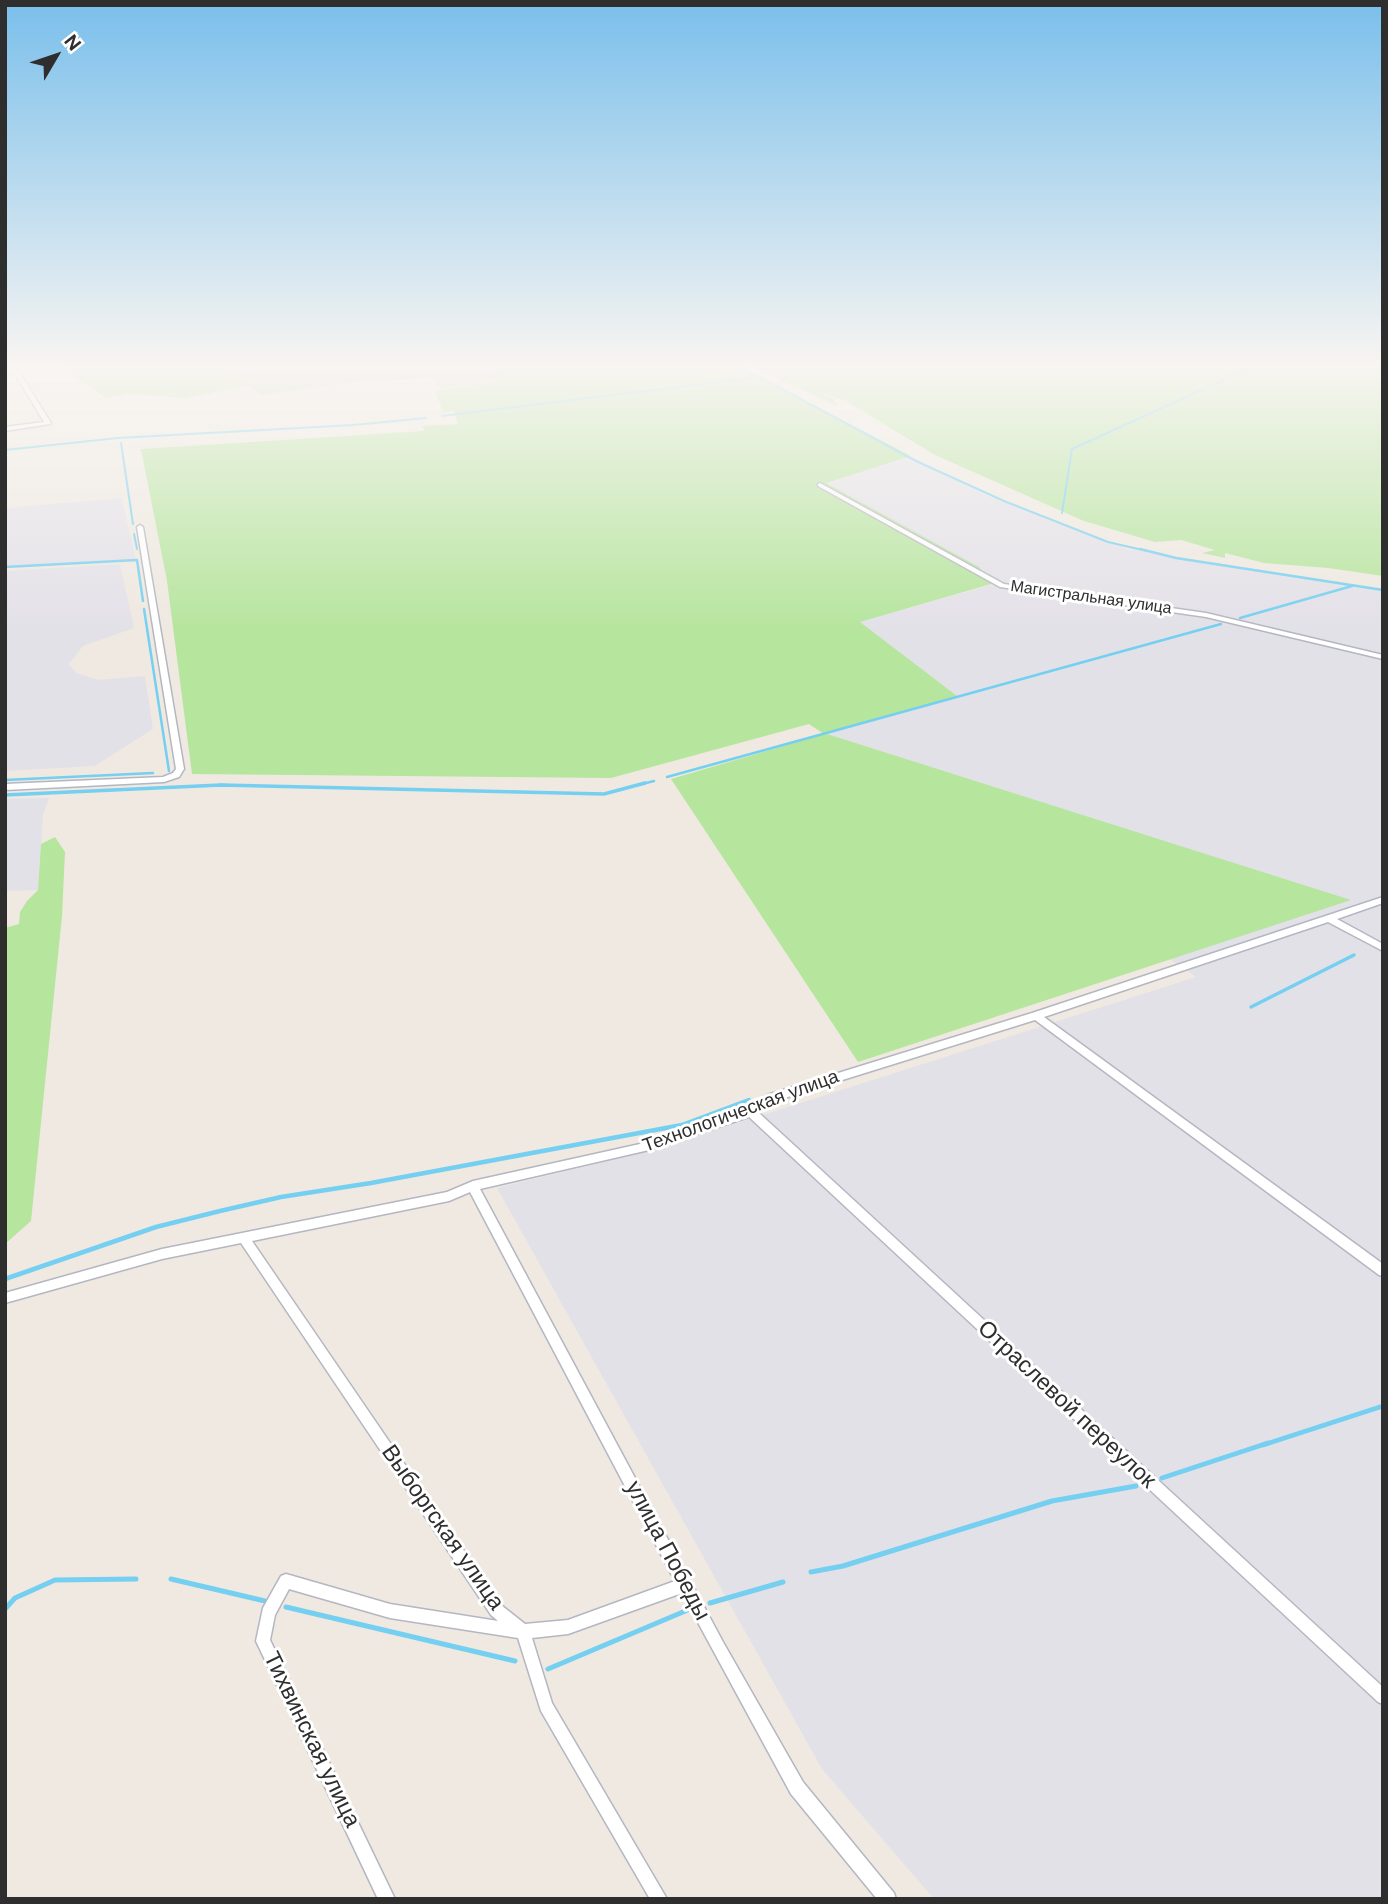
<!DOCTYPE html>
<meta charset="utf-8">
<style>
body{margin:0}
#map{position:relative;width:1388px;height:1904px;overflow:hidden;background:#efe9e1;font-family:"DM Sans",sans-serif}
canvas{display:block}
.frame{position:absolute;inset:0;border:7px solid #2e2e2e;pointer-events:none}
.north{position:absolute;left:21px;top:21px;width:70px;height:70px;-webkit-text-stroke:5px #fff;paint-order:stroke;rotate:51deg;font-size:19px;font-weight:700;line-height:28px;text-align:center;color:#2e2e2e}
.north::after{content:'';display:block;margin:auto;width:24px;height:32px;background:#2e2e2e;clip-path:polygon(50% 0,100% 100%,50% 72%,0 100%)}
</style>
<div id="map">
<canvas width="1388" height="1904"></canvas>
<div class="frame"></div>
<div class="north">N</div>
</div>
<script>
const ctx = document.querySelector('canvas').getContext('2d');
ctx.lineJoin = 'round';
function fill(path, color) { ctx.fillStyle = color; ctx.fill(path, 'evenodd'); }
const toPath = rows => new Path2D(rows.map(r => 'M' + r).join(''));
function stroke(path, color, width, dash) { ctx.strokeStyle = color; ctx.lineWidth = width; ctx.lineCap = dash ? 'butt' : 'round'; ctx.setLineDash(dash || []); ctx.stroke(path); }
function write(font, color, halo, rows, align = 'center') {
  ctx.font = font + ' "DM Sans",sans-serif'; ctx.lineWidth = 6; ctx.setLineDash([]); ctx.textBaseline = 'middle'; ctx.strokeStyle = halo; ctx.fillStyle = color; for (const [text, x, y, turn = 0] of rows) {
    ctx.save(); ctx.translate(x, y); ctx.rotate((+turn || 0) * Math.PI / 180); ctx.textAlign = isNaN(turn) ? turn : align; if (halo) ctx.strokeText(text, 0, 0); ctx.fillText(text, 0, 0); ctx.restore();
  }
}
fill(toPath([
 [911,456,984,494,1128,549,1383,589,1383,1899,934,1899,822,1769,497,1188,653,1150,1196,977,1168,958,1350,900,825,734,956,696,859,622,990,585,897,523,825,483],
 [122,498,136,560,5,567,5,508],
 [120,564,134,628,83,646,69,664,76,673,99,680,145,676,153,729,95,766,5,771,5,571],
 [49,798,43,815,38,890,5,891,5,799]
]), '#e3e1e8');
fill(toPath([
 [67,364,308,364,232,389,185,398,131,394,105,398,72,374],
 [487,364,735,364,911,456,826,483,979,567,991,584,860,622,957,696,827,734,1351,900,858,1062,671,779,824,734,809,724,611,778,192,774,167,581,141,449,425,431,422,426,458,424,454,411,443,412,435,391,498,380],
 [746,364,1383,364,1383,576,1328,568,1264,563,1225,553,1225,558,1202,553,1215,550,1181,540,1155,542,1084,521,935,455,846,401,816,391,834,399,837,406],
 [55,837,65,852,62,916,31,1221,5,1244,5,928,19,924,20,912,27,901,38,890,41,844]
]), '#b6e59e');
fill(toPath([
 [222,364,493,364,505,378,440,388,433,378,341,383,261,396]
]), '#c8d9b8');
stroke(toPath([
 [735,364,758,376],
 [442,416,760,377,916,461,1004,501,1108,542,1147,551],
 [121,443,133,524],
 [5,450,118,438,353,425,426,418],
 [1062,513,1072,449,1250,368,1248,364],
 [134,534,137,549]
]), '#75cff0', 2);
stroke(toPath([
 [1140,549,1176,558,1383,590],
 [5,567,137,560,143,601],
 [144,609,169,771],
 [1240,618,1352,586],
 [667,777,1221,624],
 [5,780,153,773],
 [219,785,226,785],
 [638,785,654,781]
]), '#75cff0', 2.5);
stroke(toPath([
 [5,795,221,785,604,794,645,783],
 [1251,1007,1354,955]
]), '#75cff0', 3.5);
stroke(toPath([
 [5,1279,156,1227,220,1211,281,1197,371,1183,682,1125,749,1100],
 [1263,1445,1383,1406]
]), '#75cff0', 4.5);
stroke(toPath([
 [1162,1478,1268,1443],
 [811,1572,843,1566,1052,1501,1136,1486],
 [171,1579,265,1601],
 [710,1603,783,1582],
 [286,1607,515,1661],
 [5,1609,15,1598,55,1580,136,1579],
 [548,1669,690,1609]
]), '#75cff0', 5);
const minor = toPath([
 [9,364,14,364,51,423,50,424,5,431,5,427,44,422,9,364],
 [820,483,1004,584,1206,613,1383,655,1383,659,1206,617,1000,587,818,486,818,484,820,483],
 [140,525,143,527,184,769,179,777,164,782,5,790,5,784,163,777,173,773,176,769,137,527,140,525],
 [1383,897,1383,903,1337,919,1383,944,1383,951,1328,922,1044,1017,1383,1264,1383,1276,1379,1275,1035,1020,775,1101,758,1112,1383,1687,1383,1704,1378,1702,749,1117,649,1150,480,1189,723,1642,803,1782,894,1893,896,1899,877,1899,791,1794,682,1593,568,1634,532,1638,552,1703,667,1899,650,1899,541,1711,518,1638,390,1618,289,1589,275,1615,270,1640,395,1899,378,1899,256,1641,263,1608,281,1576,286,1574,390,1604,498,1621,491,1615,241,1243,162,1259,5,1303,5,1293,162,1249,447,1192,473,1181,649,1142,747,1109,767,1095,1032,1013,1383,897],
 [470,1192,675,1581,568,1620,525,1624,501,1605,252,1241,449,1201,470,1192]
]);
stroke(minor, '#b4b7c1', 3);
fill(minor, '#fff');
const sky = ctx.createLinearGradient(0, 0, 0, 630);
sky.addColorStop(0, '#7abfeb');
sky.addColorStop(0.58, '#f8f5f2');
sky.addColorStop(1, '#f8f5f200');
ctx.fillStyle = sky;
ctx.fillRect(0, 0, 1388, 630);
write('16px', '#2e2e2e', '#fff', [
 ["Магистральная улица",1091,598,8]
]);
write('19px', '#2e2e2e', '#fff', [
 ["Технологическая улица",741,1112,-20]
]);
write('23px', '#2e2e2e', '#fff', [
 ["Отраслевой переулок",1066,1405,43],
 ["Выборгская улица",442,1528,55],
 ["улица Победы",667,1551,62],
 ["Тихвинская улица",311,1740,64]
]);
</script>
